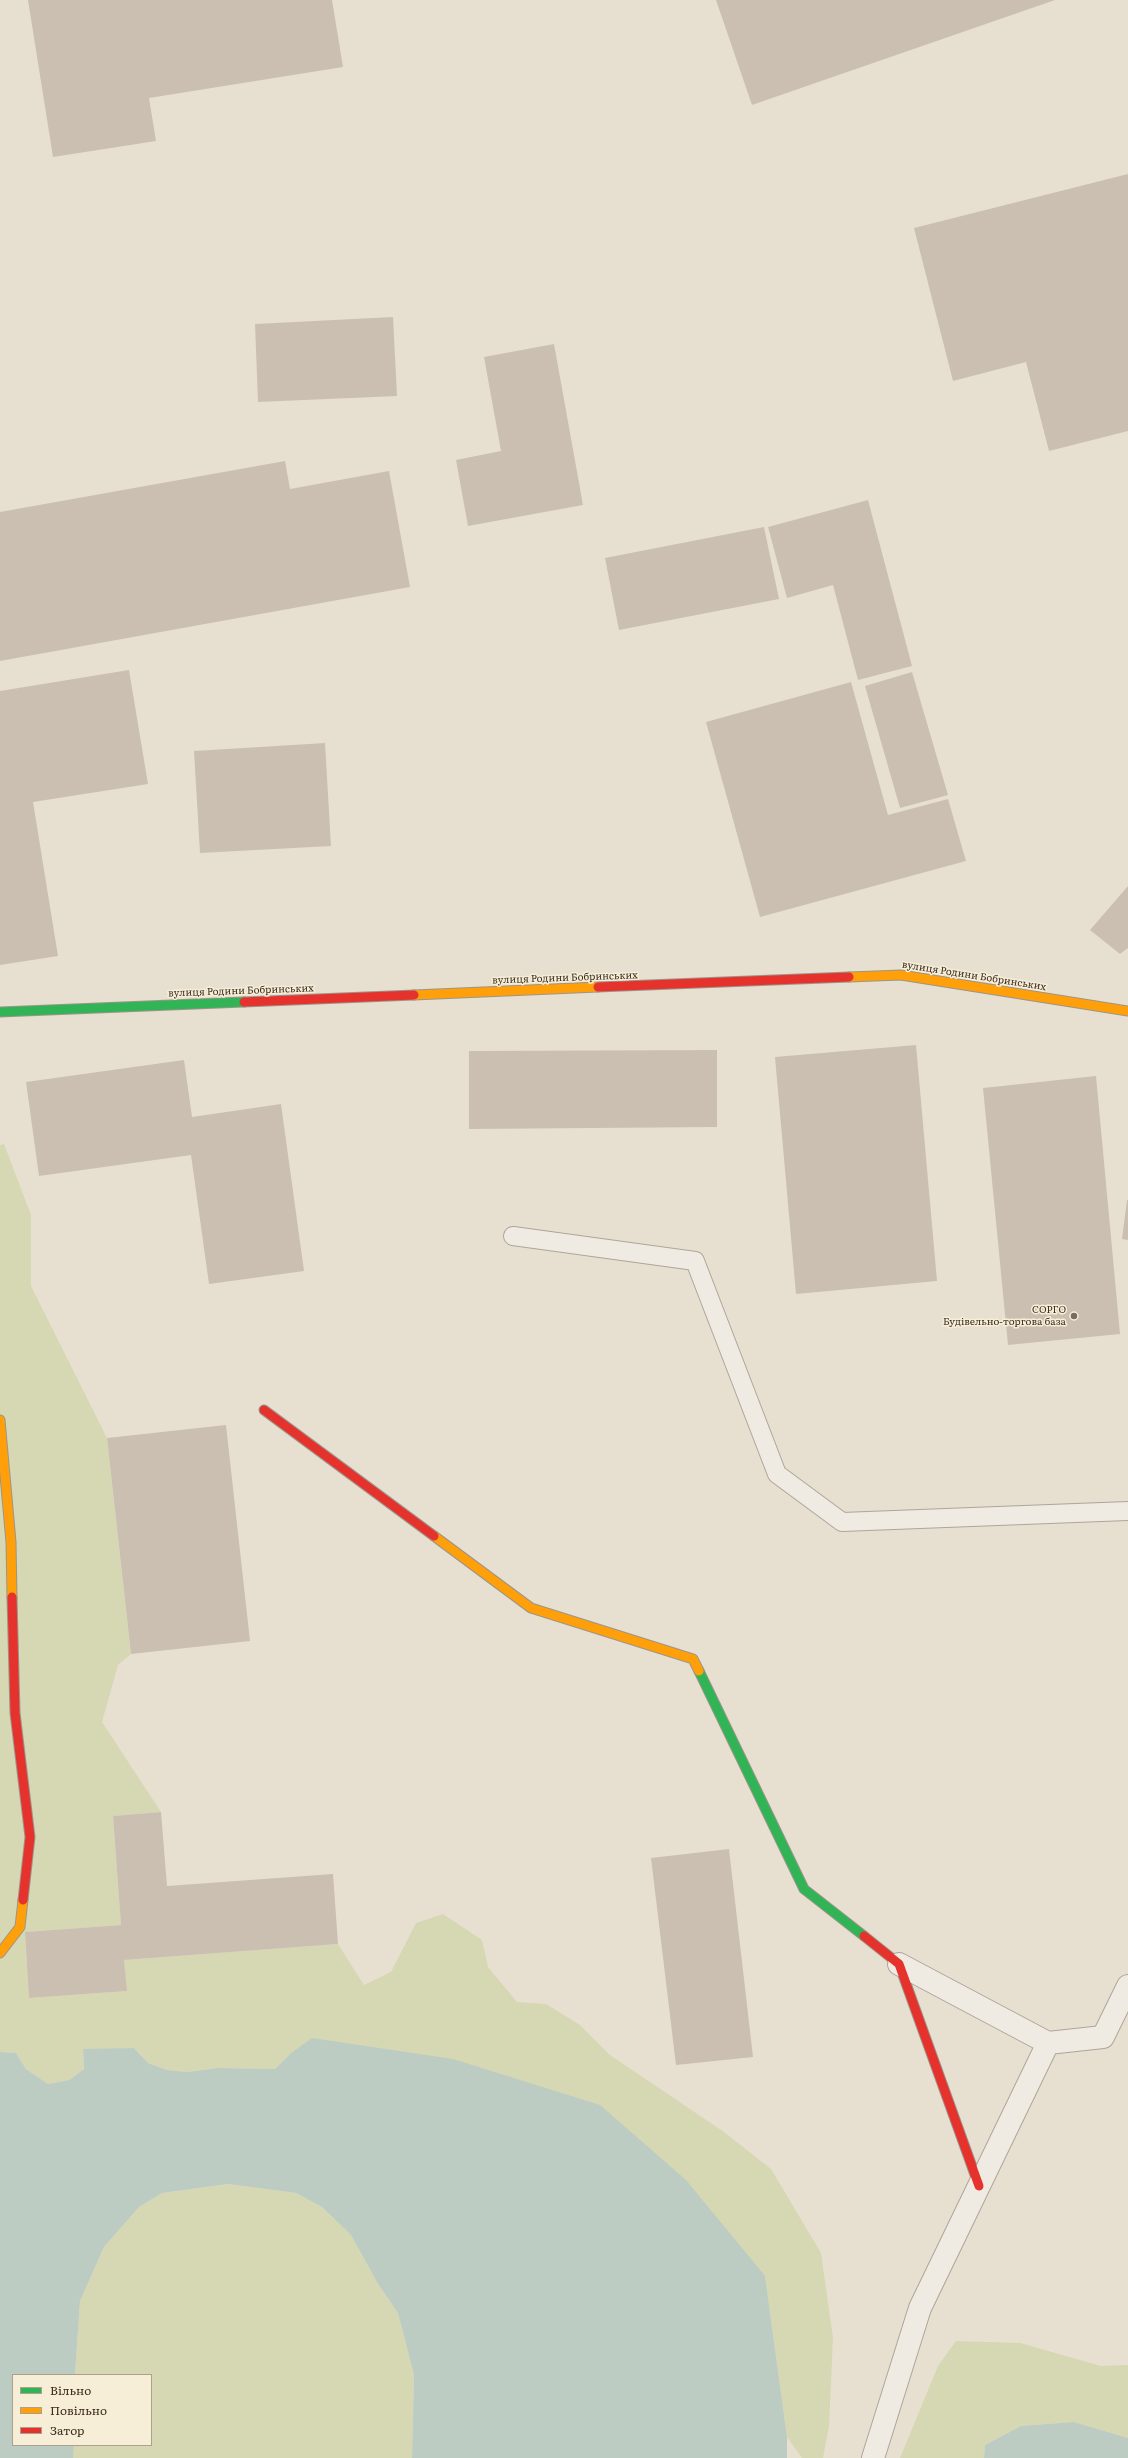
<!DOCTYPE html>
<meta charset="utf-8">
<style>
body{margin:0}
#map{position:relative;width:1128px;height:2458px;overflow:hidden;background:#e7e0d1;font-family:Literata,serif}
canvas{display:block}
.legend{position:absolute;left:12px;top:2374px;width:140px;height:72px;box-sizing:border-box;background:#f7eed8;border:1px solid #ada18e;margin:0;padding:5px 7px;list-style:none;font-size:12px;color:#3d2e20}
.legend li{display:flex;align-items:center;gap:8px;height:20px}
.legend b{width:20px;border:1px solid #ada18e}
</style>
<div id="map">
<canvas width="1128" height="2458"></canvas>
<ul class="legend">
<li><b style="height:5px;background:#30b455"></b>Вільно</li>
<li><b style="height:5px;background:#ff9f0a"></b>Повільно</li>
<li><b style="height:5px;background:#e5322d"></b>Затор</li>
</ul>
</div>
<script>
const ctx = document.querySelector('canvas').getContext('2d');
ctx.lineJoin = 'round';
function fill(path, color) { ctx.fillStyle = color; ctx.fill(path, 'evenodd'); }
const toPath = rows => new Path2D(rows.map(r => 'M' + r).join(''));
function stroke(path, color, width, dash) { ctx.strokeStyle = color; ctx.lineWidth = width; ctx.lineCap = dash ? 'butt' : 'round'; ctx.setLineDash(dash || []); ctx.stroke(path); }
function write(font, color, halo, rows, align = 'center') {
  ctx.font = font + ' Literata,serif'; ctx.lineWidth = 3; ctx.setLineDash([]); ctx.textBaseline = 'middle'; ctx.strokeStyle = halo; ctx.fillStyle = color; for (const [text, x, y, turn = 0] of rows) {
    ctx.save(); ctx.translate(x, y); ctx.rotate((+turn || 0) * Math.PI / 180); ctx.textAlign = isNaN(turn) ? turn : align; if (halo) ctx.strokeText(text, 0, 0); ctx.fillText(text, 0, 0); ctx.restore();
  }
}
fill(toPath([
 [4,1144,31,1215,31,1286,107,1438,131,1654,118,1665,102,1722,161,1812,113,1816,121,1925,25,1932,29,1998,126,1991,124,1960,338,1944,364,1985,391,1972,416,1923,443,1914,482,1940,488,1967,517,2002,546,2004,580,2025,610,2055,724,2132,771,2169,821,2253,833,2338,829,2426,823,2458,802,2458,787,2437,765,2276,290,2054,275,2069,218,2068,187,2072,167,2070,148,2063,134,2048,83,2050,84,2069,69,2080,48,2084,26,2069,16,2053,0,2052,0,1145],
 [228,2184,296,2193,322,2207,351,2235,378,2284,398,2313,414,2375,412,2458,73,2458,74,2445,151,2445,151,2375,75,2375,80,2301,104,2247,139,2207,162,2193],
 [956,2341,1020,2343,1101,2366,1128,2365,1128,2438,1074,2422,1021,2426,985,2445,984,2458,900,2458,938,2366]
]), '#d6d7b3');
fill(toPath([
 [312,2038,453,2059,600,2105,686,2180,765,2276,787,2437,787,2458,412,2458,414,2375,398,2313,378,2284,351,2235,322,2207,296,2193,228,2184,162,2193,139,2207,104,2247,80,2301,75,2375,13,2375,13,2445,74,2445,73,2458,0,2458,0,2052,16,2053,26,2069,48,2084,69,2080,84,2069,83,2049,134,2048,148,2063,167,2070,187,2072,218,2068,275,2069,290,2054],
 [1074,2422,1128,2438,1128,2458,984,2458,985,2445,1021,2426]
]), '#bcccc2');
fill(toPath([
 [28,0,332,0,343,67,149,98,156,141,53,157],
 [716,0,1055,0,752,105],
 [1128,174,1128,431,1049,451,1026,362,953,381,914,228],
 [393,317,397,396,258,402,255,324],
 [554,344,583,505,468,526,456,460,501,451,484,357],
 [285,461,290,489,389,471,410,587,0,661,0,512],
 [868,500,912,666,858,680,833,585,787,598,768,527],
 [764,527,779,599,619,630,605,558],
 [129,670,148,784,33,802,58,956,0,965,0,691],
 [912,672,948,795,900,808,865,686],
 [851,682,888,815,948,799,966,861,760,917,706,722],
 [325,743,331,846,200,853,194,751],
 [1128,886,1128,948,1120,954,1090,930],
 [916,1045,937,1281,796,1294,775,1057],
 [717,1050,717,1127,469,1129,469,1051],
 [184,1060,192,1117,281,1104,304,1271,209,1284,191,1155,39,1176,26,1082],
 [1096,1076,1120,1334,1008,1345,983,1088],
 [1127,1200,1128,1200,1128,1240,1122,1239],
 [226,1425,250,1641,131,1654,107,1438],
 [161,1812,167,1886,333,1874,338,1944,124,1960,127,1991,29,1998,25,1932,121,1925,113,1816],
 [729,1849,753,2057,676,2065,651,1858]
]), '#cbbfb2');
const lane = toPath([
 [513,1236,695,1261,777,1474,842,1522,1128,1511]
]);
const street = toPath([
 [899,1964,1048,2043,1103,2037,1128,1986],
 [873,2458,920,2308,1048,2043]
]);
const fast = toPath([
 [0,1012,244,1002],
 [699,1671,804,1889,864,1936]
]);
const slow = toPath([
 [849,977,901,975,1128,1011],
 [414,995,598,987],
 [0,1420,11,1542,12,1597],
 [434,1536,531,1608,693,1659,699,1671],
 [0,1953,20,1927,23,1900]
]);
const jam = toPath([
 [598,987,849,977],
 [244,1002,414,995],
 [264,1410,434,1536],
 [12,1597,15,1713,30,1837,23,1900],
 [864,1936,899,1964,979,2186]
]);
stroke(lane, '#ada599', 20);
stroke(street, '#ada599', 24);
stroke(fast, '#9c958a', 11);
stroke(slow, '#9c958a', 11);
stroke(jam, '#9c958a', 11);
stroke(lane, '#efebe3', 18);
stroke(street, '#efebe3', 22);
stroke(fast, '#30b455', 9);
stroke(slow, '#ff9f0a', 9);
stroke(jam, '#e5322d', 9);
for (const [x, y, r, color] of [
 [1074,1316,4,"#786c5e"]
]) { const dot = new Path2D(); dot.arc(x, y, r, 0, 2 * Math.PI); ctx.fillStyle = color; ctx.fill(dot); stroke(dot, '#f7eed8', 1.5); }
write('10px', '#3d2e20', '#f7eed8', [
 ["вулиця Родини Бобринських",974,976,9],
 ["вулиця Родини Бобринських",565,978,-2],
 ["вулиця Родини Бобринських",241,991,-2]
]);
write('10px', '#3d2e20', '#f7eed8', [
 ["СОРГО",1066,1310],
 ["Будівельно-торгова база",1066,1322]
], 'right');
</script>
